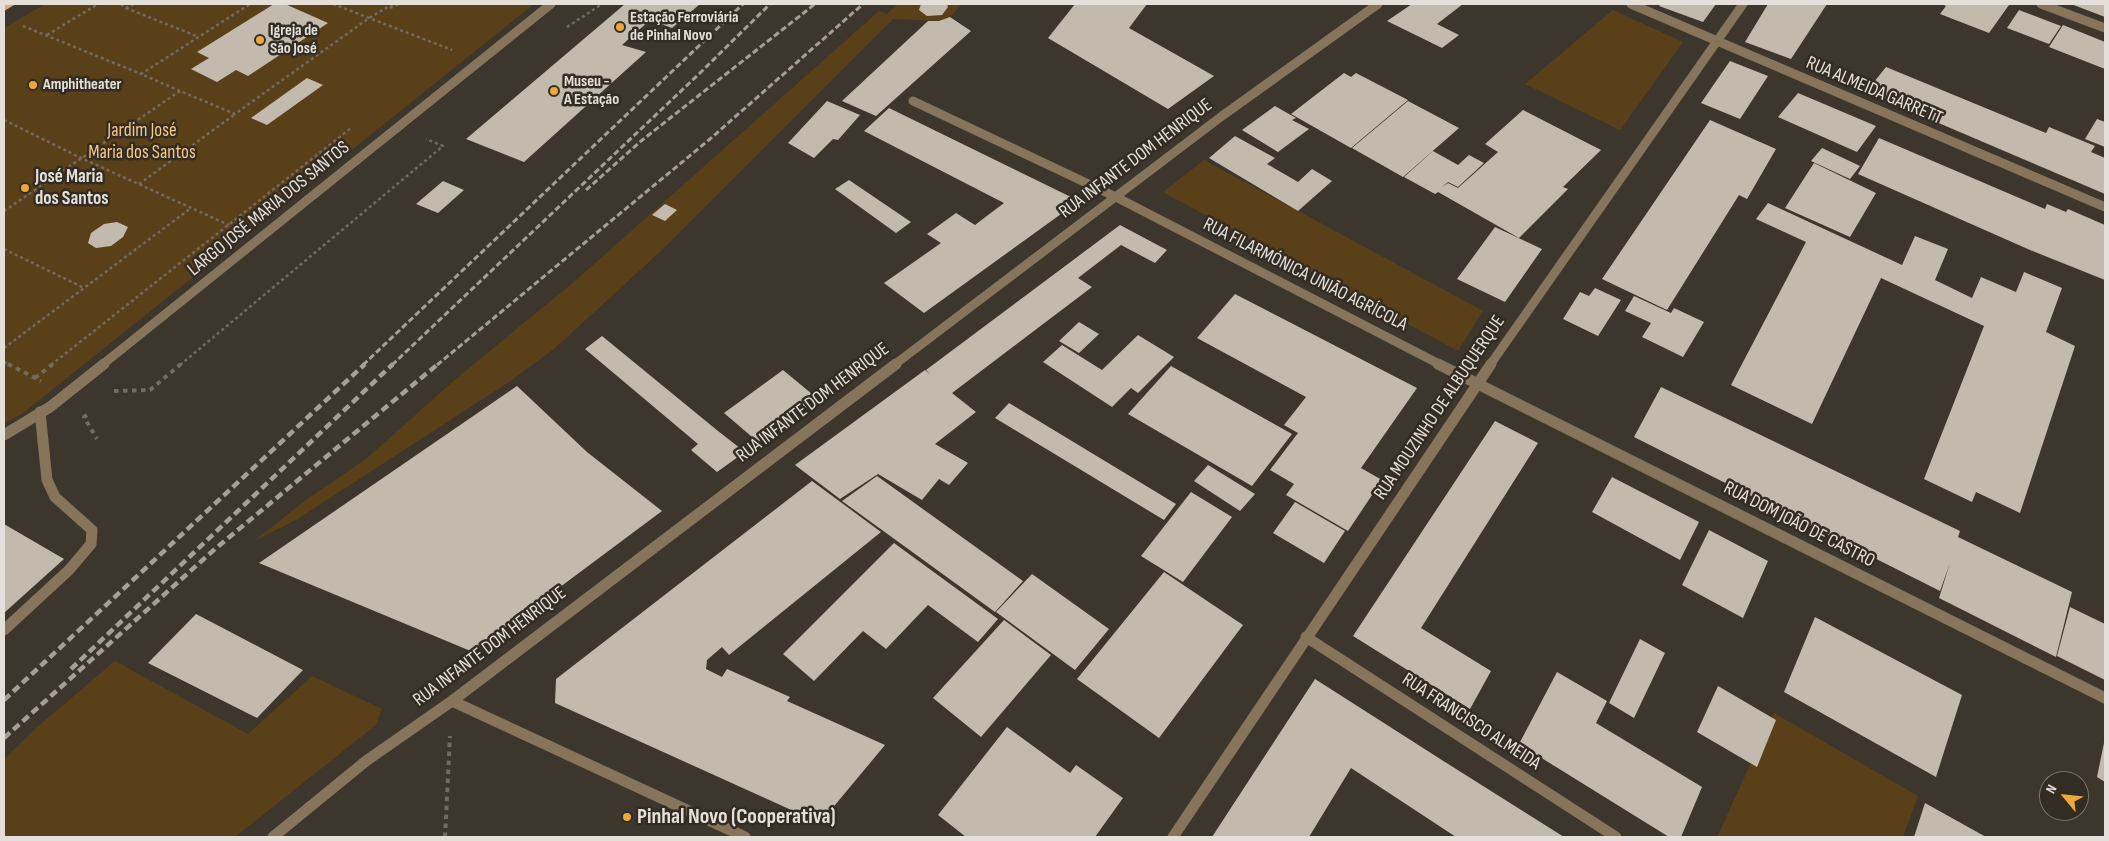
<!DOCTYPE html>
<meta charset="utf-8">
<style>
body{margin:0}
#map{position:relative;width:2109px;height:841px;overflow:hidden;background:#3d362c;font-family:"Sofia Sans Condensed",sans-serif}
canvas{display:block}
.frame{position:absolute;inset:0;border:5px solid #e4e0d9;pointer-events:none}
.north{position:absolute;left:2039px;top:771px;width:50px;height:50px;box-sizing:border-box;background:#332c22;border:1px solid #7a746b;border-radius:50%;rotate:298deg;font-size:14px;font-weight:700;line-height:20px;text-align:center;color:#e4e0d9}
.north::after{content:'';display:block;margin:auto;width:18px;height:22px;background:#eca93a;clip-path:polygon(50% 0,100% 100%,50% 72%,0 100%)}
</style>
<div id="map">
<canvas width="2109" height="841"></canvas>
<div class="frame"></div>
<div class="north">N</div>
</div>
<script>
const ctx = document.querySelector('canvas').getContext('2d');
ctx.lineJoin = 'round';
function fill(path, color) { ctx.fillStyle = color; ctx.fill(path, 'evenodd'); }
const toPath = rows => new Path2D(rows.map(r => 'M' + r).join(''));
function stroke(path, color, width, dash) { ctx.strokeStyle = color; ctx.lineWidth = width; ctx.lineCap = dash ? 'butt' : 'round'; ctx.setLineDash(dash || []); ctx.stroke(path); }
function write(font, color, halo, rows, align = 'center') {
  ctx.font = font + ' "Sofia Sans Condensed",sans-serif'; ctx.lineWidth = 5; ctx.setLineDash([]); ctx.textBaseline = 'middle'; ctx.strokeStyle = halo; ctx.fillStyle = color; for (const [text, x, y, turn = 0] of rows) {
    ctx.save(); ctx.translate(x, y); ctx.rotate((+turn || 0) * Math.PI / 180); ctx.textAlign = isNaN(turn) ? turn : align; if (halo) ctx.strokeText(text, 0, 0); ctx.fillText(text, 0, 0); ctx.restore();
  }
}
fill(toPath([
 [45,4,534,4,22,414,4,423,4,28],
 [898,4,962,4,950,17,939,21,893,19,662,250,554,349,509,382,296,520,254,541,306,500,366,459,457,378,575,281,879,11,887,14],
 [1613,10,1683,42,1620,130,1525,84],
 [1204,160,1483,311,1458,351,1163,192],
 [115,661,248,734,312,676,382,709,376,725,235,837,4,837,4,759,36,728],
 [1774,713,1918,796,1903,837,1717,837]
]), '#5a4019');
fill(toPath([
 [274,4,285,4,328,23,248,76,236,70,217,82,191,69,209,58,197,52],
 [625,4,700,4,672,28,650,20,622,45,646,52,524,162,466,139],
 [921,4,947,4,948,7,942,15,927,16,919,10],
 [1075,4,1147,4,1129,28,1214,76,1168,109,1048,38],
 [1412,4,1463,4,1437,24,1459,35,1442,48,1387,21],
 [1661,4,1716,4,1703,22,1659,6],
 [1768,4,1827,4,1791,59,1745,42],
 [1942,4,2006,4,2009,5,1989,33,1940,14,1946,6],
 [2071,4,2105,4,2105,17],
 [2019,10,2061,26,2049,44,2007,28],
 [950,17,971,31,876,116,842,101,928,21,939,21],
 [2063,25,2105,42,2105,69,2049,47],
 [1730,61,1768,76,1740,119,1701,103],
 [1886,67,2046,133,2049,127,2095,146,2091,152,2105,158,2105,194,1866,92],
 [1344,73,1351,77,1356,73,1408,100,1351,148,1291,114],
 [307,78,323,85,267,125,251,118],
 [1798,93,1876,126,1857,152,1778,117],
 [827,101,860,115,838,140,833,139,814,158,788,143],
 [1408,101,1459,128,1403,177,1352,148],
 [1275,106,1296,118,1292,120,1309,129,1278,152,1242,130],
 [889,108,1079,201,924,313,884,283,941,243,927,234,956,213,975,225,1004,203,864,131],
 [1523,110,1601,150,1563,187,1568,189,1519,238,1438,192,1435,194,1404,177,1433,151,1458,165,1469,155,1484,163,1458,187,1448,182,1442,187,1448,183,1458,188,1498,152,1485,144],
 [2097,119,2105,122,2105,147,2085,139],
 [1710,120,1776,149,1747,199,1739,195,1667,310,1602,279],
 [1235,136,1275,158,1267,164,1298,182,1312,169,1332,181,1298,211,1209,158],
 [1879,138,2045,209,2047,204,2066,212,2068,209,2105,225,2105,280,2030,250,1858,174],
 [1822,148,1860,166,1850,179,1811,161],
 [1814,163,1876,193,1850,237,1785,208],
 [849,180,911,222,896,233,835,189],
 [443,181,464,190,438,213,416,204],
 [1768,203,1902,265,1915,236,1948,249,1935,280,1972,298,1981,277,2016,292,2024,272,2062,288,2046,332,2075,346,2020,513,1976,492,1972,502,1924,479,1984,326,1881,278,1812,424,1731,385,1806,242,1756,219],
 [665,204,677,210,665,221,652,215],
 [117,222,128,227,123,237,111,246,96,248,88,243,91,233,104,224],
 [1120,225,1167,250,1155,263,1121,245,1078,278,1092,287,952,393,976,412,935,444,968,463,949,485,939,479,922,500,878,474,840,499,795,465,925,370,931,375,926,370],
 [1495,227,1542,249,1505,302,1457,279],
 [1595,288,1621,300,1598,336,1563,319,1580,292,1589,296],
 [1235,294,1417,388,1361,468,1382,480,1348,531,1286,495,1294,484,1270,470,1298,433,1284,425,1306,397,1197,338],
 [1634,296,1671,313,1674,308,1704,322,1683,357,1642,337,1651,323,1625,311],
 [1079,322,1099,334,1079,353,1059,341],
 [1138,335,1174,357,1138,393,1131,388,1112,407,1043,362,1062,345,1102,370],
 [602,336,718,431,745,452,717,472,691,450,698,444,585,349],
 [1171,366,1292,434,1252,486,1128,414],
 [783,370,818,399,758,442,724,413],
 [517,386,587,452,662,511,473,652,259,563],
 [1661,387,1960,531,1958,537,2072,592,2056,657,1939,598,1950,563,1940,591,1634,437],
 [1009,403,1176,504,1164,520,995,418],
 [1495,421,1538,443,1421,628,1491,671,1470,709,1353,636],
 [1208,465,1255,494,1240,511,1194,481],
 [877,476,1023,581,995,612,842,501],
 [1612,477,1699,522,1680,560,1592,512],
 [812,481,881,532,729,655,722,647,707,660,706,669,722,677,727,669,790,697,787,701,885,745,820,823,555,703,556,679],
 [1191,492,1232,517,1183,582,1141,556],
 [1295,502,1345,531,1324,563,1273,533],
 [4,524,64,559,4,613],
 [1709,530,1768,561,1743,618,1682,585],
 [894,543,998,619,978,642,928,605,886,649,863,631,814,681,783,654],
 [1164,572,1243,625,1159,738,1077,679],
 [1032,574,1109,629,1075,670,996,612],
 [2070,607,2105,624,2105,680,2057,656],
 [196,614,303,670,257,718,148,663],
 [1815,617,1962,695,1936,777,1784,692],
 [1004,620,1051,655,981,737,933,698],
 [1640,639,1665,653,1634,718,1609,703],
 [1557,672,1607,701,1596,723,1702,787,1681,837,1669,837,1519,744],
 [1315,679,1445,762,1564,837,1456,837,1351,768,1309,837,1212,837],
 [1718,686,1776,720,1757,767,1697,732],
 [1007,727,1070,773,1076,765,1123,798,1095,837,966,837,938,815],
 [2104,743,2105,743,2105,782,2097,777],
 [1925,803,1986,837,1914,837]
]), '#c3baae');
stroke(toPath([
 [121,4,126,8,134,4],
 [333,4,452,50],
 [126,8,199,37],
 [390,8,399,4],
 [23,26,141,74],
 [567,27,602,4],
 [47,35,98,4],
 [180,91,141,74,250,4],
 [4,120,81,158,229,225],
 [139,184,234,115],
 [4,211,180,91,235,114,369,18,393,4],
 [4,249,84,288],
 [4,348,191,208],
 [4,362,10,365],
 [51,365,351,128],
 [180,365,443,146,426,139]
]), '#716b61', 2.5, [3, 3]);
stroke(toPath([
 [8,364,41,381],
 [35,378,53,364],
 [114,391,150,390,181,364],
 [87,415,84,417,97,439],
 [445,837,450,736]
]), '#716b61', 4, [4.5, 4.5]);
stroke(toPath([
 [1631,4,2105,207],
 [2041,4,2105,28],
 [913,101,1116,197,1441,365],
 [102,365,551,4],
 [1490,365,1743,4]
]), '#86745b', 9);
stroke(toPath([
 [1438,364,2105,698],
 [4,435,50,407,104,364],
 [4,630,69,570,91,544,92,530,55,497,47,480,40,412],
 [1306,637,1616,837],
 [273,837,366,761,452,701],
 [1173,837,1491,364]
]), '#86745b', 11);
stroke(toPath([
 [894,365,1222,116,1378,4]
]), '#86745b', 9);
stroke(toPath([
 [745,837,452,701,896,364]
]), '#86745b', 11);
fill(toPath([
 [4,4,16,4,4,11,4,4]
]), '#d5af7a');
stroke(toPath([
 [586,190,641,141,815,4],
 [363,365,743,4],
 [392,365,700,73,770,4],
 [437,365,710,139,863,4]
]), '#a59f97', 3, [6, 3]);
stroke(toPath([
 [71,669,393,364],
 [4,700,365,364],
 [4,738,215,549,438,364]
]), '#a59f97', 4.5, [8, 4.5]);
for (const [x, y, r, color] of [
 [620,27,5,"#eca93a"],
 [260,40,5,"#eca93a"],
 [33,85,5,"#eca93a"],
 [554,91,5,"#eca93a"],
 [25,188,5,"#eca93a"],
 [627,817,5,"#eca93a"]
]) { const dot = new Path2D(); dot.arc(x, y, r, 0, 2 * Math.PI); ctx.fillStyle = color; ctx.fill(dot); stroke(dot, '#332c22', 2); }
write('bold 16px', '#e4e0d9', '#332c22', [
 ["Estação Ferroviária",630,18],
 ["de Pinhal Novo",630,36],
 ["Igreja de",270,31],
 ["São José",270,49],
 ["Museu -",564,82],
 ["A Estação",564,100],
 ["Amphitheater",43,85]
], 'left');
write('19px', '#e4e0d9', '#332c22', [
 ["RUA ALMEIDA GARRETT",1874,91,23],
 ["RUA INFANTE DOM HENRIQUE",1136,159,-37],
 ["LARGO JOSÉ MARIA DOS SANTOS",269,209,-39],
 ["RUA FILARMÓNICA UNIÃO AGRÍCOLA",1305,275,27],
 ["RUA INFANTE DOM HENRIQUE",813,403,-37],
 ["RUA MOUZINHO DE ALBUQUERQUE",1440,408,-56],
 ["RUA DOM JOÃO DE CASTRO",1799,525,27],
 ["RUA INFANTE DOM HENRIQUE",490,647,-37],
 ["RUA FRANCISCO ALMEIDA",1471,722,33]
]);
write('19px', '#f8c885', '#332c22', [
 ["Jardim José",142,131],
 ["Maria dos Santos",142,153]
]);
write('bold 19px', '#e4e0d9', '#332c22', [
 ["José Maria",35,177],
 ["dos Santos",35,199]
], 'left');
write('bold 22px', '#e4e0d9', '#332c22', [
 ["Pinhal Novo (Cooperativa)",637,817]
], 'left');
</script>
